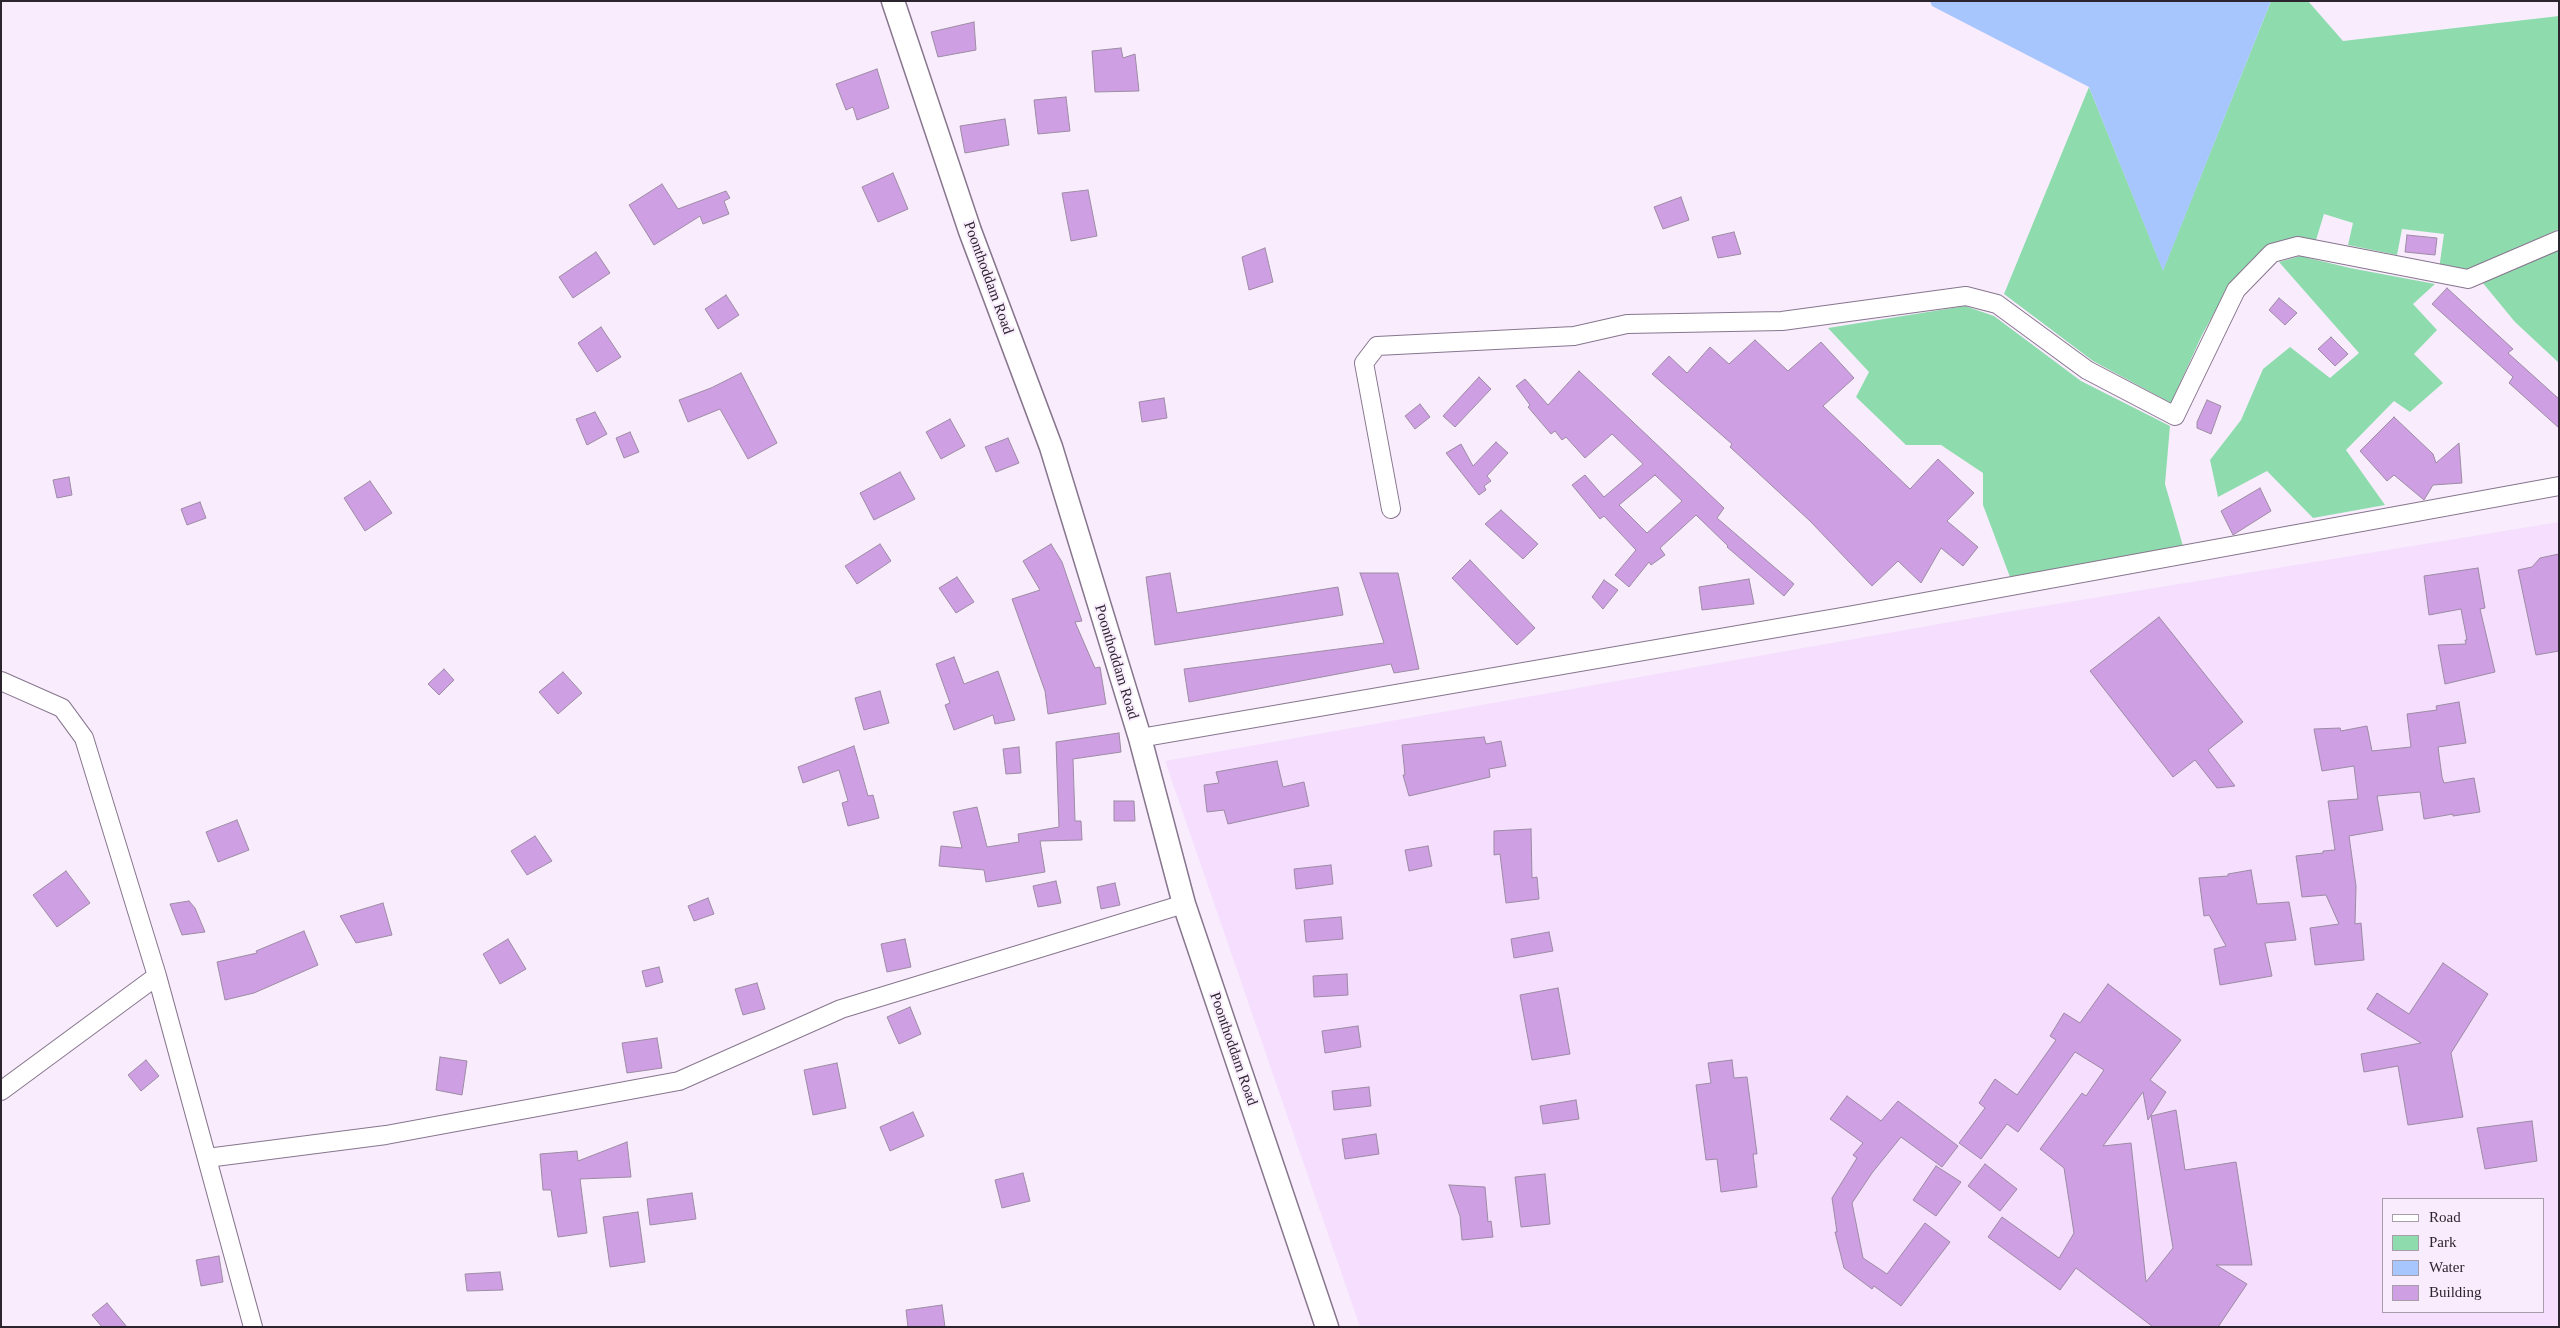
<!DOCTYPE html>
<style>
body{margin:0}
#map{position:relative;width:2560px;height:1328px;overflow:hidden;background:#f9edfd;font-family:Georgia,serif}
canvas{display:block}
.frame{position:absolute;inset:0;border:2px solid #2c252f;pointer-events:none}
.legend{position:absolute;left:2382px;top:1198px;width:162px;height:115px;box-sizing:border-box;background:#f9edfd;border:1px solid #a79dab;margin:0;padding:6px 9px;list-style:none;font-size:15px;color:#2c252f}
.legend li{display:flex;align-items:center;gap:10px;height:25px}
.legend b{width:25px;border:1px solid #a79dab}
</style>
<div id="map">
<canvas width="2560" height="1328"></canvas>
<div class="frame"></div>
<ul class="legend">
<li><b style="height:6px;background:#fff"></b>Road</li>
<li><b style="height:14px;background:#8edcad"></b>Park</li>
<li><b style="height:14px;background:#a8c6fe"></b>Water</li>
<li><b style="height:14px;background:#ce9fe2"></b>Building</li>
</ul>
</div>
<script>
const ctx = document.querySelector('canvas').getContext('2d');
ctx.lineJoin = 'round';
function fill(path, color) { ctx.fillStyle = color; ctx.fill(path, 'evenodd'); }
const toPath = rows => new Path2D(rows.map(r => 'M' + r).join(''));
function stroke(path, color, width, dash) { ctx.strokeStyle = color; ctx.lineWidth = width; ctx.lineCap = dash ? 'butt' : 'round'; ctx.setLineDash(dash || []); ctx.stroke(path); }
function write(font, color, halo, rows, align = 'center') {
  ctx.font = font + ' Georgia,serif'; ctx.lineWidth = 4; ctx.setLineDash([]); ctx.textBaseline = 'middle'; ctx.strokeStyle = halo; ctx.fillStyle = color; for (const [text, x, y, turn = 0] of rows) {
    ctx.save(); ctx.translate(x, y); ctx.rotate((+turn || 0) * Math.PI / 180); ctx.textAlign = isNaN(turn) ? turn : align; if (halo) ctx.strokeText(text, 0, 0); ctx.fillText(text, 0, 0); ctx.restore();
  }
}
fill(toPath([
 [2559,522,2559,1327,1360,1327,1165,761,2001,613],
 [2384,1199,2544,1199,2544,1312,2384,1312]
]), '#f5defe');
fill(toPath([
 [2271,1,2308,1,2343,41,2559,16,2559,229,2466,272,2439,269,2444,234,2402,229,2397,255,2348,245,2353,223,2324,214,2316,240,2298,238,2229,286,2202,335,2171,403,2093,361,2004,294,2089,87,2163,270],
 [2559,248,2559,363,2515,322,2482,282],
 [2300,256,2350,268,2435,284,2413,304,2437,330,2414,354,2443,383,2410,412,2394,401,2346,450,2385,505,2313,518,2267,471,2218,497,2210,460,2241,420,2263,369,2290,347,2330,378,2359,353,2279,262],
 [1965,306,1994,316,2081,381,2170,426,2165,484,2183,546,2010,577,1983,505,1983,473,1941,445,1906,445,1856,397,1869,372,1828,328]
]), '#8edcad');
fill(toPath([
 [1930,1,2271,1,2163,271,2089,87,1932,6]
]), '#a8c6fe');
const building = toPath([
 [974,22,976,50,938,57,931,32,974,22],
 [1121,48,1123,58,1135,54,1139,91,1095,92,1092,51,1121,48],
 [877,69,889,108,857,120,853,107,846,110,836,84,877,69],
 [1066,97,1070,131,1038,134,1034,100,1066,97],
 [1005,119,1009,145,965,153,960,126,1005,119],
 [893,173,908,209,878,222,862,187,893,173],
 [662,184,678,209,726,191,730,198,724,201,729,214,703,224,700,216,654,245,629,205,662,184],
 [1088,190,1097,236,1071,241,1062,193,1088,190],
 [1681,197,1689,220,1663,229,1654,207,1681,197],
 [1734,232,1741,254,1718,258,1712,237,1734,232],
 [2407,235,2437,238,2435,255,2405,252,2407,235],
 [1265,248,1273,282,1249,290,1242,257,1265,248],
 [596,252,610,273,573,298,559,277,596,252],
 [2447,288,2513,349,2508,353,2559,399,2559,428,2509,383,2513,377,2432,304,2447,288],
 [726,295,739,315,718,329,705,309,726,295],
 [2279,298,2297,313,2285,325,2269,310,2279,298],
 [601,327,621,357,597,372,578,343,601,327],
 [2331,337,2348,354,2335,366,2318,349,2331,337],
 [1755,340,1788,371,1821,342,1854,378,1823,406,1910,489,1938,459,1974,493,1947,521,1978,547,1963,566,1941,548,1921,583,1898,561,1872,586,1810,521,1730,447,1732,444,1652,374,1669,356,1687,373,1710,347,1729,364,1755,340],
 [1579,371,1724,508,1717,518,1794,584,1784,596,1727,547,1728,546,1696,515,1660,548,1665,555,1651,565,1649,562,1629,587,1615,575,1636,550,1604,516,1600,519,1572,485,1585,475,1604,497,1643,464,1612,434,1585,458,1566,437,1562,440,1555,431,1551,434,1528,407,1530,405,1516,386,1525,379,1548,405,1579,371],
 [1655,475,1682,501,1647,533,1619,505,1655,475],
 [741,373,777,443,748,459,720,409,688,422,679,400,711,388,741,373],
 [1479,377,1491,389,1455,427,1443,416,1479,377],
 [1164,398,1167,418,1142,422,1139,402,1164,398],
 [2207,400,2221,406,2211,434,2197,428,2197,422,2207,400],
 [1420,404,1430,417,1415,429,1405,416,1420,404],
 [595,412,607,434,587,445,576,419,595,412],
 [2394,417,2433,454,2436,463,2459,443,2462,483,2433,485,2424,500,2394,475,2387,481,2360,451,2394,417],
 [950,419,965,446,941,459,926,432,950,419],
 [630,432,639,452,624,458,616,438,630,432],
 [1008,438,1019,463,996,472,985,447,1008,438],
 [1496,442,1508,453,1487,476,1491,481,1484,486,1486,490,1479,495,1446,453,1461,444,1473,466,1496,442],
 [900,472,915,499,874,520,860,493,900,472],
 [69,477,72,495,57,498,53,480,69,477],
 [370,481,392,513,365,531,344,498,370,481],
 [2260,488,2271,511,2233,535,2221,511,2260,488],
 [200,502,206,518,187,525,181,509,200,502],
 [1501,510,1538,544,1523,559,1485,524,1501,510],
 [880,544,891,561,857,584,845,566,880,544],
 [1051,544,1062,562,1082,621,1075,622,1095,668,1100,667,1106,704,1048,714,1045,691,1012,599,1040,590,1023,561,1051,544],
 [2559,554,2559,651,2536,655,2518,570,2532,567,2540,558,2559,554],
 [1470,560,1535,628,1517,645,1452,578,1470,560],
 [2478,568,2485,608,2480,609,2495,672,2445,684,2438,645,2466,644,2465,640,2467,640,2461,609,2429,615,2424,576,2478,568],
 [1170,573,1177,613,1338,587,1343,615,1155,645,1146,577,1170,573],
 [1360,573,1398,573,1419,669,1394,673,1391,664,1189,702,1184,669,1384,643,1360,573],
 [957,577,974,602,956,613,939,588,957,577],
 [1749,579,1754,604,1702,610,1699,587,1749,579],
 [1604,580,1618,590,1603,609,1592,597,1604,580],
 [2159,617,2243,722,2208,750,2235,786,2217,788,2195,760,2173,777,2090,671,2159,617],
 [954,657,964,684,998,671,1015,720,995,724,993,715,954,730,945,705,950,703,936,664,954,657],
 [444,669,454,680,439,695,428,684,444,669],
 [563,672,582,693,558,714,539,692,563,672],
 [880,691,889,723,864,730,855,698,880,691],
 [2459,702,2466,743,2438,747,2442,777,2444,783,2474,778,2480,812,2453,816,2453,814,2424,819,2420,792,2377,796,2383,830,2349,836,2356,886,2355,924,2361,923,2364,960,2315,965,2310,928,2339,924,2326,895,2302,897,2296,856,2323,853,2323,851,2335,850,2328,801,2358,799,2354,766,2322,771,2314,729,2340,728,2341,731,2367,726,2372,751,2411,747,2407,714,2437,710,2436,706,2459,702],
 [1119,733,1121,752,1073,759,1075,821,1081,821,1082,840,1040,841,1045,872,986,882,984,870,939,866,941,846,962,848,953,812,977,807,987,847,1019,842,1018,834,1059,827,1056,742,1119,733],
 [1484,737,1486,744,1501,741,1506,766,1489,769,1490,777,1409,796,1403,775,1405,775,1402,745,1484,737],
 [854,746,868,796,873,795,879,818,848,826,842,803,848,801,839,770,803,783,798,767,854,746],
 [1019,747,1021,773,1006,774,1003,749,1019,747],
 [1277,761,1283,787,1304,782,1309,806,1228,824,1224,810,1207,812,1204,785,1219,783,1216,772,1277,761],
 [1114,801,1134,801,1135,821,1114,821,1114,801],
 [237,820,249,850,218,862,206,832,237,820],
 [1531,829,1532,878,1537,877,1539,899,1506,903,1500,854,1494,855,1494,831,1531,829],
 [535,836,552,861,527,875,511,851,535,836],
 [1428,846,1432,866,1409,871,1405,850,1428,846],
 [1331,865,1333,884,1296,889,1294,869,1331,865],
 [2251,870,2257,904,2289,902,2296,940,2265,943,2272,976,2220,985,2214,949,2226,946,2209,915,2204,916,2199,878,2228,876,2228,874,2251,870],
 [66,871,90,903,57,927,33,895,66,871],
 [1056,881,1061,903,1038,907,1033,886,1056,881],
 [1115,883,1120,905,1101,909,1097,887,1115,883],
 [708,898,714,914,694,921,688,906,708,898],
 [189,901,195,908,205,932,182,935,170,904,189,901],
 [383,903,392,935,356,943,340,916,383,903],
 [1341,917,1343,939,1306,942,1304,920,1341,917],
 [304,931,318,965,254,993,225,1000,217,962,257,953,256,951,304,931],
 [1549,932,1553,951,1514,958,1511,939,1549,932],
 [508,939,526,969,500,984,483,954,508,939],
 [905,939,911,967,887,972,881,944,905,939],
 [2443,963,2488,994,2451,1053,2463,1117,2408,1125,2398,1066,2364,1072,2361,1054,2421,1043,2367,1009,2377,993,2409,1014,2443,963],
 [659,967,663,982,646,987,642,971,659,967],
 [1347,974,1348,995,1314,997,1313,976,1347,974],
 [757,983,765,1009,743,1015,735,989,757,983],
 [2108,984,2181,1040,2150,1080,2166,1092,2148,1120,2143,1092,2103,1146,2131,1143,2146,1282,2173,1248,2151,1116,2176,1110,2185,1170,2236,1162,2252,1265,2216,1265,2247,1284,2218,1327,2153,1327,2076,1268,2060,1290,1988,1237,2002,1217,2059,1258,2074,1233,2064,1168,2040,1149,2082,1093,2086,1096,2104,1070,2075,1052,2018,1132,2007,1124,1981,1159,1959,1143,1985,1108,1979,1103,1995,1079,2017,1095,2056,1040,2050,1036,2064,1013,2080,1023,2108,984],
 [1558,988,1570,1054,1532,1060,1520,995,1558,988],
 [910,1007,921,1034,899,1044,887,1017,910,1007],
 [1358,1026,1361,1047,1325,1053,1322,1031,1358,1026],
 [657,1038,662,1068,627,1073,622,1043,657,1038],
 [440,1057,467,1061,462,1095,436,1090,440,1057],
 [146,1060,159,1076,141,1091,128,1075,146,1060],
 [1732,1060,1734,1078,1747,1077,1757,1154,1753,1154,1757,1187,1721,1192,1717,1159,1706,1160,1696,1085,1711,1083,1708,1063,1732,1060],
 [837,1063,846,1108,813,1115,804,1070,837,1063],
 [1369,1087,1371,1106,1334,1110,1332,1091,1369,1087],
 [1847,1096,1881,1121,1898,1101,1958,1146,1942,1167,1901,1137,1872,1173,1852,1203,1863,1258,1887,1274,1925,1223,1950,1242,1901,1306,1874,1286,1872,1289,1844,1268,1835,1232,1837,1232,1832,1198,1857,1158,1853,1155,1863,1143,1830,1119,1847,1096],
 [1576,1100,1579,1119,1543,1124,1540,1106,1576,1100],
 [913,1112,924,1136,890,1151,880,1127,913,1112],
 [2532,1121,2537,1161,2485,1169,2477,1128,2532,1121],
 [1376,1134,1379,1154,1345,1159,1342,1139,1376,1134],
 [627,1142,631,1177,580,1179,587,1233,558,1237,551,1190,543,1190,540,1154,577,1151,578,1161,627,1142],
 [1985,1164,2017,1189,2000,1211,1968,1186,1985,1164],
 [1936,1166,1961,1182,1936,1216,1913,1200,1936,1166],
 [1023,1173,1030,1201,1002,1208,995,1180,1023,1173],
 [1545,1174,1550,1224,1521,1227,1515,1177,1545,1174],
 [1449,1185,1485,1187,1488,1222,1491,1221,1493,1237,1462,1240,1460,1216,1449,1185],
 [692,1193,696,1219,650,1225,647,1199,692,1193],
 [638,1212,645,1262,610,1267,603,1217,638,1212],
 [219,1256,223,1282,201,1286,196,1260,219,1256],
 [500,1272,503,1290,467,1291,465,1274,500,1272],
 [107,1303,127,1327,102,1327,92,1315,107,1303],
 [942,1305,945,1327,908,1327,906,1310,942,1305]
]);
fill(building, '#ce9fe2');
stroke(building, '#9d8ca4', 1);
const minor = toPath([
 [1391,509,1364,363,1377,346,1574,336,1627,324,1782,321,1966,296,1997,304,2087,370,2175,416,2236,290,2272,253,2298,246,2468,279,2559,240],
 [1,681,62,708,84,738,157,976,253,1327],
 [1140,738,1853,615,2559,486],
 [1,1091,157,976],
 [207,1158,386,1135,679,1081,841,1009,1184,904]
]);
const tertiary = toPath([
 [893,1,970,231,1051,447,1140,738,1184,904,1327,1327]
]);
stroke(minor, '#87768e', 20);
stroke(tertiary, '#87768e', 25);
stroke(minor, '#fff', 18);
stroke(tertiary, '#fff', 22);
write('15px', '#2c252f', '#f9edfd', [
 ["Poonthoddam Road",988,278,70],
 ["Poonthoddam Road",1116,662,73],
 ["Poonthoddam Road",1233,1049,71]
]);
</script>
